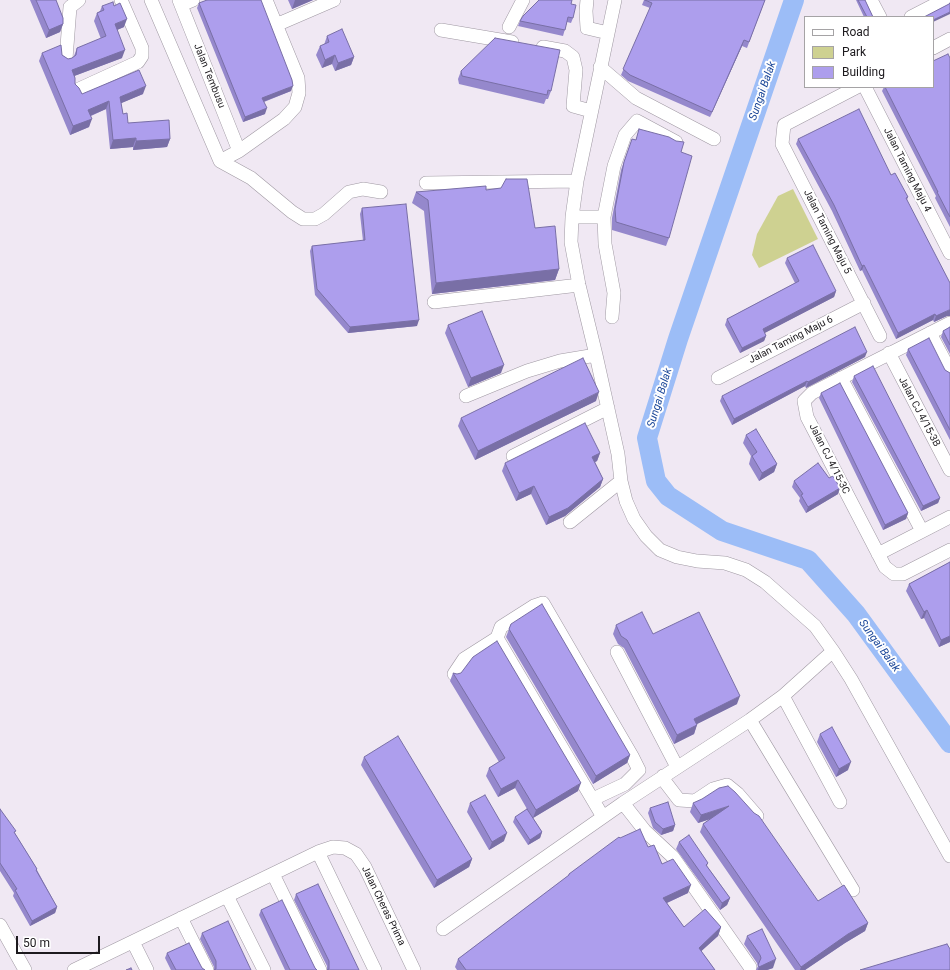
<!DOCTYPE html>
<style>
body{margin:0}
#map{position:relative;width:950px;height:970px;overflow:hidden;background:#f0e8f3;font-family:Roboto,sans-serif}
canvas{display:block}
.legend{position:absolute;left:804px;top:16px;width:130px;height:72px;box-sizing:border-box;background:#fff;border:1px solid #a5a3a5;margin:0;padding:5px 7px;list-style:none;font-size:12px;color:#1d1a1e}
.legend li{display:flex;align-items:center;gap:8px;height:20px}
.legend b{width:20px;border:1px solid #a5a3a5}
.scale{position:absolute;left:16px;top:936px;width:84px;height:18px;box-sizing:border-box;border:2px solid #1d1a1e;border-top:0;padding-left:5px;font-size:12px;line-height:14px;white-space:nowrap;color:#1d1a1e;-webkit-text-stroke:3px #fff;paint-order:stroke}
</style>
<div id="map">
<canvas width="950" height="970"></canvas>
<ul class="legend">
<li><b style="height:5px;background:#fff"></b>Road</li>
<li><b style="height:11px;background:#ced191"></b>Park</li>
<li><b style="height:11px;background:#ad9eed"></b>Building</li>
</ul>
<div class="scale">50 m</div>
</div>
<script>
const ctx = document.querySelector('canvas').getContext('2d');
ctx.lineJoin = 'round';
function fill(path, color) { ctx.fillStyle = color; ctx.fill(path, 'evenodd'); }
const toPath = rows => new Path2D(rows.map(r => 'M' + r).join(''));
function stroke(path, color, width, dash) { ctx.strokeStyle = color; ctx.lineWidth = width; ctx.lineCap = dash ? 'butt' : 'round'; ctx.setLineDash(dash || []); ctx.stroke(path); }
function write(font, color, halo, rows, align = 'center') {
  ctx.font = font + ' Roboto,sans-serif'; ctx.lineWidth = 4; ctx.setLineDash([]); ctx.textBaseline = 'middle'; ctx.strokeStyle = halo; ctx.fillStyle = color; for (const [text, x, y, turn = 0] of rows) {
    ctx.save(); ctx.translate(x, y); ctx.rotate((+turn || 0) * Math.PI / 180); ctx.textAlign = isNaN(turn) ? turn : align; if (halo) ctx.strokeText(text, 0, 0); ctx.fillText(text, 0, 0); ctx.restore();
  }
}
fill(toPath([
 [793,189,818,239,759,268,752,255,757,234,778,196]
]), '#ced191');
stroke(toPath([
 [794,0,678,339,647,438,652,462,656,481,668,496,722,531,808,560,856,614,950,743]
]), '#9cbdf7', 20);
const minor = toPath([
 [151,0,220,161,251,178,292,212,303,219,315,219,324,214,349,192,363,189,381,192],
 [179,0,239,151],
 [587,0,586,11,587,28,608,33],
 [615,0,577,181,572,217,571,242,579,285,596,355,618,454,621,481,626,501,634,519,646,536,660,550,677,557,697,561,725,563,746,570,765,582,815,626,833,651,851,679,950,856],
 [871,0,880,17],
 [181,5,193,0],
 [911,17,944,0],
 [276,25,334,0],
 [509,27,523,0],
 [441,30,512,42],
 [543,47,565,51,573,57,576,70,573,106,591,111],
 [933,48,950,39],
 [66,59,70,7,79,0],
 [600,67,636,98,714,139],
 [857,87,784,125,782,144,880,336],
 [865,87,950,253],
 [79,89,138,62,142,56,142,48,121,0],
 [220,161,239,151,284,119,295,107,299,93,298,78,266,0],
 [426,183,577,181],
 [572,217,604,217,614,166,625,135,637,121,676,142],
 [604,217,605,244,614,293,612,317],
 [434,302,579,285],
 [950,323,812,393,804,401,807,417,885,567,894,574,903,574,950,550],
 [930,333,950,371],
 [889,353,950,470],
 [718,378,864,303],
 [841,378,922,531],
 [466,396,527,371,560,361,596,355],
 [513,456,608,408],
 [570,522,621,481],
 [878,554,950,517],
 [497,638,603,817],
 [617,652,677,767],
 [454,674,464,659,497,638,501,627,534,606,543,603,632,756,639,770,625,784,593,799],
 [783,696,840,802],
 [750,720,853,890],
 [663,776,666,783,679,800,695,801,713,789,727,785,738,794,757,816],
 [623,803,645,831,673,857,750,967],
 [318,852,375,970],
 [273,874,320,970],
 [227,896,264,970],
 [181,918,207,970],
 [0,925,25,970],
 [443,929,623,803,750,720,783,696,833,651],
 [133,942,147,970],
 [74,970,318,852,333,847,345,848,356,854,365,867,414,970]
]);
stroke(minor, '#9f98a2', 14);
stroke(minor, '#fff', 13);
fill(toPath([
 [30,0,56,0,63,24,60,32,46,38],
 [288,0,313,0,292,9],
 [644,0,765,0,747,48,742,46,710,117,628,81,621,75,650,8,642,5],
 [856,0,865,0,873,17,864,17],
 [199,3,291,91,264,102,265,114,243,122,197,8],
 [571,4,573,18,571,23,567,22,563,36,518,26,520,21],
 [102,6,124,27,117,30,122,58,74,76,75,84,82,94,143,94,121,103,123,114,128,123,170,139,167,147,133,150,133,147,110,149,106,109,91,116,89,127,70,135,39,61,42,53,62,55,68,59,72,58,74,56,77,48,101,39,94,21,97,13,100,11],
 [327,36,354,57,351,65,335,71,332,64,322,68,316,55,320,46,324,45],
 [950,58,950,227,935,198,936,196,882,91,884,87,933,87],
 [461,71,551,91,548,99,546,99,544,104,459,84,458,79],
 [639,129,681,152,669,238,666,246,612,230,612,218,621,170,632,139,636,140],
 [798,139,891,175,908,197,907,200,947,316,934,322,933,320,896,339,862,270,860,271,832,211,796,144],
 [486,190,535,228,559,269,555,280,432,294,424,211,412,203,416,192],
 [362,208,417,326,348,333,315,295,310,251,312,246,363,241,360,214],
 [787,258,836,291,834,297,764,333,766,336,764,341,740,353,725,325,727,319,795,283,785,263],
 [448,325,501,373,468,387,445,333],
 [950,327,950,354,941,337,943,331],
 [908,349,950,373,950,440,906,355],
 [865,357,806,388,805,386,732,425,720,401,722,396],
 [854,376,940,498,938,503,921,511,852,382],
 [821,393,908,513,906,519,883,530,819,398],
 [596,401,475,460,458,426,461,418],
 [746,435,777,464,774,472,759,481,749,464,751,456,743,443],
 [600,453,597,461,595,462,603,479,600,487,565,516,546,525,531,494,516,501,502,471,505,463],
 [794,481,838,494,806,513,799,501,800,498,792,487],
 [950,562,950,642,939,647,924,618,921,619,906,591,909,584],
 [511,624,630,755,627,763,593,784,506,637],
 [616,625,653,634,737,704,697,724,694,734,674,744,624,648,618,644,613,634],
 [453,673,578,791,533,818,542,832,540,838,528,845,513,822,515,817,527,809,515,788,498,797,486,776,489,768,499,762,450,681],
 [820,734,848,770,836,777,817,742],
 [364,757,472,859,469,867,434,888,361,765],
 [470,803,504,841,489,850,467,812],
 [693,803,818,901,868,923,865,931,845,943,805,970,795,970,700,832,703,824,710,819,698,823,690,812],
 [650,808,675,825,673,831,661,835,653,828,648,813],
 [0,809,37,869,37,870,57,907,55,913,30,926,13,896,14,893,0,871],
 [620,838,648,847,662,864,688,893,667,903,684,927,721,927,718,936,701,951,715,970,457,970,455,967,458,959,568,876,569,874],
 [679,842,708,863,707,866,730,898,727,905,720,910,676,849],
 [296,894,359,970,327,970,327,966,294,900],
 [261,910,317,970,285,970,259,915],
 [202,933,251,970,214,970,214,967,200,939],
 [747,936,773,968,767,970,756,970,758,966,757,963,744,944],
 [167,953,205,970,171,970,165,958]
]), '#9588cc');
fill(toPath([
 [295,0,313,0,292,9],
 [950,12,950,14,933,22,933,20],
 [127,19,124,27,112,32,115,24],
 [63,24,60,32,46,38,49,30],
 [744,40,742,46,710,117,712,112],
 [125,50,122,58,69,78,72,70],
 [335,55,332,64,322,68,325,60],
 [354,57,351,65,335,71,338,63],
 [146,86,143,94,117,105,120,97],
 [293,86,291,91,260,103,262,98],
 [109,101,106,109,85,118,88,110],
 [267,108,265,114,243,122,245,117],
 [92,119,89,127,70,135,73,126],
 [136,138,133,147,110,149,113,140],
 [170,139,167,147,133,150,136,141],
 [864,265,862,270,860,271,862,266],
 [559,269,555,280,432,294,436,283],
 [836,291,834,297,761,335,763,329],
 [949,310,950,310,950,316,947,316,934,322,936,316],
 [935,314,933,320,896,339,898,333],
 [419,320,417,326,348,333,350,327],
 [766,336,764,341,740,353,742,348],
 [867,352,865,357,806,388,808,382],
 [504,365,501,373,468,387,471,378],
 [807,381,805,386,732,425,734,419],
 [599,392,596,401,475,460,478,451],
 [600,453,597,461,589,465,592,457],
 [777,464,774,472,759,481,762,473],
 [603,479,600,487,565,516,546,525,549,517],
 [534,486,531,494,516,501,519,493],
 [840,488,838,494,806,513,808,507],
 [940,498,938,503,921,511,923,506],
 [908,513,906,519,883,530,885,525],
 [927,610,924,618,921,619,924,612],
 [950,636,950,642,939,647,941,640],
 [740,696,737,704,691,727,694,719],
 [697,725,694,734,674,744,677,735],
 [630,755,627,763,593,784,596,776],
 [851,762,848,770,836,777,839,769],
 [518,780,515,788,498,797,501,789],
 [581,783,578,791,533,818,536,810],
 [729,806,726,814,698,823,701,815],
 [675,825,673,831,661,835,663,829],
 [542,832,540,838,528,845,530,840],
 [507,833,504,841,489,850,492,842],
 [472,859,469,867,434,888,437,880],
 [691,885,688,893,660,906,663,898],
 [730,898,727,905,720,910,722,903],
 [57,907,55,913,30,926,32,921],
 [868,923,865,931,845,943,805,970,800,970,801,967,848,934],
 [721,927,718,936,696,956,699,948],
 [776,959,773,968,767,970,758,970,759,967]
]), '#796fa6');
const building = toPath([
 [36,0,56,0,63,18,63,24,49,30,36,0],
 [207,0,261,0,292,80,293,86,262,98,267,108,245,117,199,3,207,0],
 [539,0,572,0,571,4,576,5,573,18,568,17,565,30,520,21,523,16,539,0],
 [645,0,765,0,749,42,744,40,712,112,630,75,623,69,652,3,645,0],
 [858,0,865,0,873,17,867,17,858,0],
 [113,2,114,6,120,3,127,19,115,24,125,50,72,70,75,78,75,84,79,88,82,94,139,70,146,86,120,97,123,114,127,113,128,123,169,120,170,139,136,141,136,138,113,140,109,101,88,110,92,119,73,126,42,53,61,45,62,55,68,59,72,58,76,55,77,48,106,36,97,13,104,10,102,6,113,2],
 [950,3,950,12,933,20,933,17,924,17,949,4,950,3],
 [342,29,354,57,338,63,335,55,325,60,320,46,329,42,327,36,342,29],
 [495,38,560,50,551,91,548,90,547,95,462,76,461,71,495,38],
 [948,54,950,58,950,217,937,192,938,192,885,87,933,87,933,61,948,54],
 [859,109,891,175,895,173,908,197,906,198,950,283,950,310,949,310,936,316,935,314,898,333,864,265,862,266,834,205,798,139,859,109],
 [639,129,669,137,676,141,684,142,681,152,692,156,669,238,616,222,615,209,624,162,632,139,636,140,639,129],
 [506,179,527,179,535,228,555,226,559,269,436,283,428,200,416,192,486,186,486,190,501,188,506,179],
 [406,204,419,320,350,327,317,289,312,246,365,240,362,208,406,204],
 [813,245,836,291,763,329,766,336,742,348,727,319,799,281,787,258,813,245],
 [482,311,504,365,471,378,448,325,482,311],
 [855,327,867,352,808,382,807,381,734,419,722,396,855,327],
 [950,327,950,345,943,331,950,327],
 [929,338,945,370,950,373,950,430,908,349,929,338],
 [583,358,599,392,478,451,461,418,583,358],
 [873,366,940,498,923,506,854,376,873,366],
 [840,383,908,513,885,525,821,393,840,383],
 [585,423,600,453,592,457,603,479,568,508,549,517,534,486,519,493,505,463,585,423],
 [756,429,777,464,762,473,752,456,757,452,746,435,756,429],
 [818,463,829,478,833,476,840,488,808,507,801,495,803,494,794,481,818,463],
 [950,562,950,636,941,640,927,610,924,612,909,584,950,562],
 [542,604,630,755,596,776,509,629,511,624,542,604],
 [642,612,653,634,699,612,740,696,694,719,697,725,677,735,627,640,621,636,616,625,642,612],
 [497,641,581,783,536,810,518,780,501,789,489,768,505,758,453,673,457,674,461,673,473,657,497,641],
 [832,727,851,762,839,769,820,734,832,727],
 [398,736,472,859,437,880,364,757,398,736],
 [728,786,735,792,754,813,759,816,818,901,844,885,868,923,848,934,801,967,703,824,729,806,701,815,693,803,702,799,719,788,728,786],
 [485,795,507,833,492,842,470,803,485,795],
 [668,802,675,825,663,829,655,822,650,808,668,802],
 [0,809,16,831,14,832,37,869,36,870,57,907,32,921,15,890,17,889,0,863,0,809],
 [527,809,542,832,530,840,515,817,527,809],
 [640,829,648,847,654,845,662,864,673,859,691,885,663,898,684,927,705,909,721,927,699,948,715,970,466,970,458,959,569,875,569,874,619,837,620,838,640,829],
 [689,835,708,863,706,865,730,898,722,903,679,842,689,835],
 [318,884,359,970,327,970,329,969,329,961,296,894,318,884],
 [282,900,315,968,317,970,290,970,261,910,282,900],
 [228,921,251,970,214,970,216,969,216,961,202,933,228,921],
 [762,929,776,959,759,967,758,965,761,958,760,955,747,936,762,929],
 [189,943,202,968,205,970,176,970,167,953,189,943],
 [947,944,950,949,950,970,860,970,947,944],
 [131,968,132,970,126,970,131,968]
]);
fill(building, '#ad9eed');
stroke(building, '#796fa6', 1);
write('10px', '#1d1a1e', '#fff', [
 ["Jalan Tembusu",209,76,68],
 ["Jalan Taming Maju 4",907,170,63],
 ["Jalan Taming Maju 5",827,232,63],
 ["Jalan Taming Maju 6",791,340,-27],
 ["Jalan CJ 4/15-3B",919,412,62],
 ["Jalan CJ 4/15-3C",829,459,63],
 ["Jalan Cheras Prima",383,906,64]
]);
write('italic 11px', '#1b4799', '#fff', [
 ["Sungai Balak",763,91,-71],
 ["Sungai Balak",660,398,-73],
 ["Sungai Balak",879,646,54]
]);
</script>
